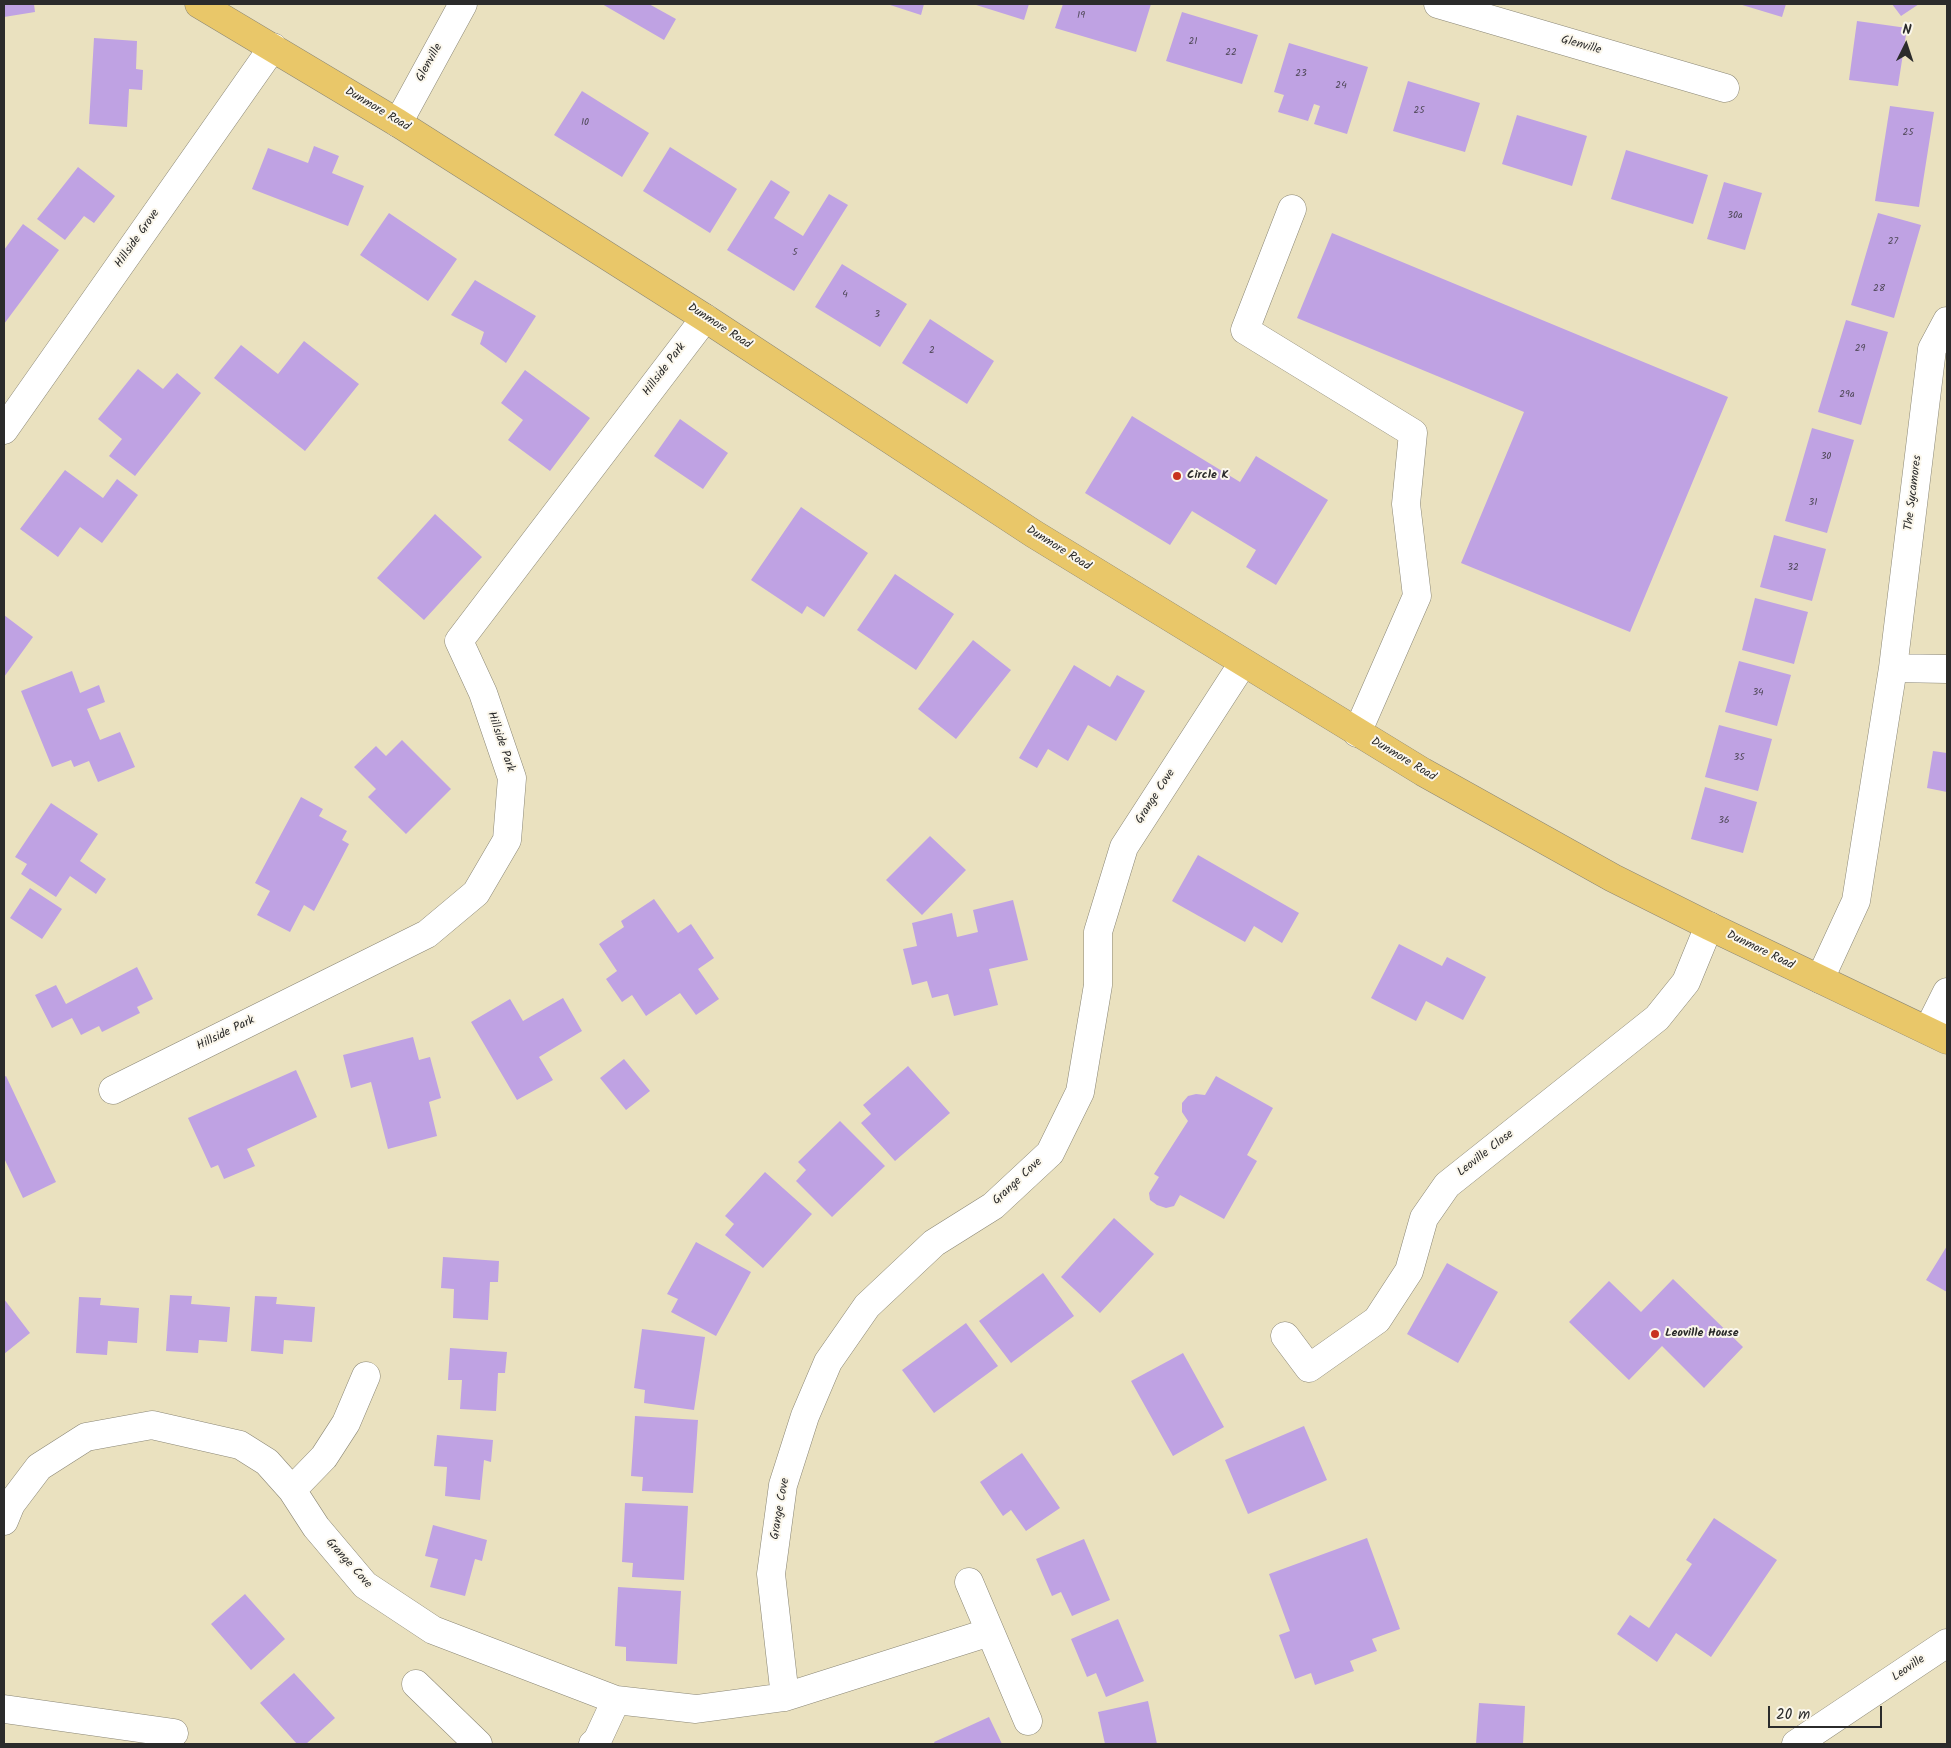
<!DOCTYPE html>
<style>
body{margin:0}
#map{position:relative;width:1951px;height:1748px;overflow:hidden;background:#eae1bf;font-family:Kalam,sans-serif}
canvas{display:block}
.frame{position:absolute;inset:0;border:5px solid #2b2b2b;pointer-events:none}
.north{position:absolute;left:1881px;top:20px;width:50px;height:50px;-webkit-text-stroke:4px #fbf7ec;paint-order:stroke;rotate:4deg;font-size:14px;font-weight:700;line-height:20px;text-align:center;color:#2b2b2b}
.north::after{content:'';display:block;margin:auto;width:18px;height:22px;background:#2b2b2b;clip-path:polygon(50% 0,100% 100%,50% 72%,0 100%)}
.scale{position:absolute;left:1768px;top:1706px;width:114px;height:22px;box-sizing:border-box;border:2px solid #2b2b2b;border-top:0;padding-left:6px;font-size:15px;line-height:18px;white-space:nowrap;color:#2b2b2b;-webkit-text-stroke:4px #fbf7ec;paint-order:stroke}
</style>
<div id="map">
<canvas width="1951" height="1748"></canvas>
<div class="frame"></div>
<div class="north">N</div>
<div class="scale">20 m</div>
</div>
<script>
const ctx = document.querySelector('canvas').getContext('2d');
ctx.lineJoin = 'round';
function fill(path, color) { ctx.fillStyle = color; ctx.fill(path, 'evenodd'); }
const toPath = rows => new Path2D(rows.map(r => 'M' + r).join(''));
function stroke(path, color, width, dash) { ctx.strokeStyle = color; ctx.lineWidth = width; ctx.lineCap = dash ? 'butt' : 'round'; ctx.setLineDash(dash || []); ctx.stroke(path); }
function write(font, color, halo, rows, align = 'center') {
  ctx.font = font + ' Kalam,sans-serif'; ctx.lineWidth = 4; ctx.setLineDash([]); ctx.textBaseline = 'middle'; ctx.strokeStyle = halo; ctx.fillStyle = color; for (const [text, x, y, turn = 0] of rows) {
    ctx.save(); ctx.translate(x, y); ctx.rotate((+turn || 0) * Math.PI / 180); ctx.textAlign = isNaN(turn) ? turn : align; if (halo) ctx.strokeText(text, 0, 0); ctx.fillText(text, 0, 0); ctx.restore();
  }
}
fill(toPath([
 [4,4,34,4,35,12,4,17],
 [602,4,649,4,676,19,664,40],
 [887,4,924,4,921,15],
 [973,4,1029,4,1024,20],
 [1063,4,1151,4,1136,52,1055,28],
 [1739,4,1786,4,1782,17],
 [1892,4,1919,4,1901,16],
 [1182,12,1258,35,1242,84,1166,61],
 [1857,21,1907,28,1898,86,1849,80],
 [94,38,137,41,136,69,143,70,142,90,129,89,127,127,89,124],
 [1289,43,1368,67,1347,134,1314,124,1320,106,1314,104,1308,121,1278,112,1284,95,1274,92],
 [1408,81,1480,103,1465,152,1393,131],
 [582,91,649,133,622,177,554,135],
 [1890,106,1934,112,1919,207,1875,201],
 [1517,115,1587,136,1572,186,1502,164],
 [314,146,339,156,332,173,364,186,348,226,252,189,268,148,308,163],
 [670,147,737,189,710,233,643,191],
 [1626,150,1708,175,1693,224,1611,199],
 [78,167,115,196,94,223,84,216,65,240,37,219],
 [771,180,790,192,774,218,803,236,829,194,848,205,794,291,727,250],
 [1724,182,1762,193,1745,250,1707,239],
 [389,213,457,259,428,301,360,255],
 [1878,213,1921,225,1894,318,1851,305],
 [23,224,59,250,4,324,4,250],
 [1332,233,1728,397,1630,632,1461,563,1524,412,1297,318],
 [842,264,907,304,880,347,815,307],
 [475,280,536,316,506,363,480,344,484,332,451,315],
 [930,319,994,361,967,404,902,363],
 [1846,320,1888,332,1861,425,1818,412],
 [304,341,359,384,305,451,214,378,241,345,278,374],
 [138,369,163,389,177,373,201,393,135,476,109,456,122,439,98,419],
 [525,370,590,418,550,471,508,440,523,420,501,403],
 [1132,416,1240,482,1256,456,1328,500,1276,585,1246,567,1256,550,1192,511,1170,545,1085,493],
 [680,419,728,453,703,489,654,456],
 [1812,428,1854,440,1827,533,1785,521],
 [65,470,103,498,117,479,138,495,102,543,80,527,58,557,20,529],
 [801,507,868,553,824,617,807,606,802,614,751,580],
 [435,514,482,557,424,620,377,578],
 [1774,535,1826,549,1812,601,1760,587],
 [895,574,954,614,916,670,857,630],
 [1755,598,1808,612,1794,664,1742,650],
 [4,615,33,637,4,677],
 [973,640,1011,670,956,739,918,709],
 [1739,661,1791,675,1777,726,1725,712],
 [1074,665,1110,687,1117,675,1145,691,1116,741,1088,725,1068,761,1048,749,1037,768,1019,758],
 [72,671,80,693,99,685,105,702,87,709,100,740,120,732,135,767,98,782,89,761,74,767,71,760,52,767,21,691],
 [1719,725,1772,739,1758,791,1705,777],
 [402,740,451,789,406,834,368,797,376,789,354,767,376,746,386,756],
 [1933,751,1947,753,1947,792,1927,788],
 [1705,787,1757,802,1743,853,1691,839],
 [301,797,323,809,319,816,347,831,342,840,349,844,314,911,304,905,290,932,257,915,270,891,255,883],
 [51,803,98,834,80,861,106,879,96,894,70,876,56,897,21,874,27,864,15,857],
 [930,836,966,870,922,915,886,880],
 [1198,855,1299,913,1282,943,1254,926,1245,942,1172,901],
 [30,888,62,909,42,939,10,918],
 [654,899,678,933,691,924,714,958,698,969,719,999,696,1015,680,993,646,1016,632,995,622,1002,606,979,617,971,599,944,624,927,621,921],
 [1013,900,1028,960,989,969,998,1005,954,1016,948,994,932,998,927,981,912,985,903,949,917,946,912,923,952,913,957,937,978,932,973,910],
 [1399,944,1442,966,1447,957,1486,977,1463,1020,1426,1001,1416,1021,1371,998],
 [137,967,153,999,137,1007,140,1013,102,1032,99,1026,81,1035,72,1018,52,1028,35,995,56,985,66,1004],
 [563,998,582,1031,539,1057,553,1080,517,1100,471,1022,510,999,523,1021],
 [413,1037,419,1060,430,1057,441,1098,429,1102,437,1136,388,1149,371,1082,351,1088,343,1055],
 [624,1059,650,1091,626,1110,600,1078],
 [908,1066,950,1113,895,1161,861,1123,871,1114,863,1105],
 [296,1070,317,1117,247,1149,255,1166,224,1179,218,1165,211,1168,188,1118],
 [6,1076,56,1182,23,1198,4,1158,4,1077],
 [1216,1076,1273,1108,1247,1155,1257,1161,1224,1219,1180,1195,1174,1206,1166,1208,1157,1205,1150,1200,1149,1193,1159,1177,1154,1174,1188,1121,1182,1112,1182,1103,1188,1096,1196,1094,1205,1095],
 [840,1121,885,1166,832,1217,796,1181,806,1170,798,1162],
 [765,1172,812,1214,763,1268,725,1235,734,1224,725,1216],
 [1114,1218,1154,1254,1100,1313,1061,1277],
 [696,1242,751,1272,716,1336,671,1312,678,1299,667,1294],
 [1947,1246,1947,1292,1926,1280],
 [443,1257,499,1261,498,1282,490,1282,488,1320,453,1318,454,1289,441,1288],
 [1447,1263,1498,1292,1458,1363,1407,1334],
 [1043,1273,1074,1316,1011,1363,979,1321],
 [1673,1279,1743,1347,1704,1388,1662,1346,1629,1380,1569,1322,1609,1281,1641,1312],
 [170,1295,192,1296,191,1304,230,1307,227,1342,199,1340,198,1353,166,1351],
 [255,1296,277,1297,276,1304,315,1307,312,1342,284,1340,283,1354,251,1351],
 [79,1297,101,1298,100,1305,139,1308,137,1343,108,1341,107,1355,76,1353],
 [4,1299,30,1333,4,1354],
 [966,1323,998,1366,934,1413,902,1370],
 [642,1329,705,1337,694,1410,644,1403,645,1390,634,1388],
 [450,1348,507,1352,505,1373,498,1373,496,1411,460,1409,462,1380,448,1380],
 [1183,1353,1224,1427,1173,1456,1131,1381],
 [635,1416,698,1420,693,1493,642,1491,643,1477,631,1476],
 [1304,1426,1327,1480,1248,1514,1225,1460],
 [437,1435,493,1440,491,1462,484,1460,480,1500,445,1496,447,1467,434,1466],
 [1022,1453,1060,1508,1026,1531,1011,1510,1003,1516,980,1482],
 [625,1503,688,1506,684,1580,632,1577,633,1563,622,1562],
 [1714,1518,1777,1560,1711,1657,1676,1633,1657,1662,1617,1634,1630,1615,1649,1628,1692,1564,1686,1560],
 [433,1525,487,1540,482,1561,475,1559,465,1596,430,1587,438,1559,425,1556],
 [1367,1538,1400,1629,1372,1639,1377,1651,1350,1661,1354,1671,1315,1685,1311,1673,1295,1679,1279,1635,1290,1631,1269,1574],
 [1084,1539,1110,1600,1072,1616,1061,1592,1052,1596,1036,1559],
 [618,1587,681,1591,677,1664,626,1661,626,1647,615,1646],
 [245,1594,285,1639,251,1670,211,1624],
 [1118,1619,1144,1681,1106,1697,1096,1673,1087,1677,1071,1639],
 [294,1673,335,1718,306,1744,297,1744,260,1703],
 [1148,1701,1157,1744,1105,1744,1098,1712],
 [1479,1703,1525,1706,1523,1744,1476,1744],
 [989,1717,1002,1744,935,1744,934,1742]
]), '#bfa2e3');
const minor = toPath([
 [1438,4,1725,88],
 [398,123,463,4],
 [1292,209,1245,330,1413,433,1406,504,1417,596,1357,733],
 [4,430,273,47],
 [1893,668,1947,669],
 [1820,979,1856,901,1893,668,1932,349,1947,321],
 [1928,1030,1947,992],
 [113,1090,427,934,476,893,507,840,512,778,483,693,459,641,705,318],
 [1285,1336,1309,1368,1377,1320,1409,1271,1424,1218,1447,1185,1657,1018,1686,982,1709,926],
 [292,1490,324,1457,346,1423,366,1376],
 [4,1521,11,1504,39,1467,86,1437,152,1425,240,1445,267,1462,292,1490,316,1527,365,1585,433,1630,616,1700,696,1709,785,1697,990,1632],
 [969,1582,1028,1721],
 [416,1684,478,1744],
 [785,1697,771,1574,783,1485,805,1416,828,1362,867,1306,934,1243,993,1206,1050,1153,1080,1092,1098,985,1098,932,1124,847,1243,663],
 [4,1709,174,1733],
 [593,1744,597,1741,616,1700],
 [1796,1744,1947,1643]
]);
const major = toPath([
 [199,4,398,123,705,318,1034,534,1423,772,1613,878,1709,926,1947,1040]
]);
stroke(minor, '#8a8675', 29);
stroke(major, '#8a8675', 29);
stroke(minor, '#fff', 28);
stroke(major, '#e9c769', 28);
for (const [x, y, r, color] of [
 [1177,476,5,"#c8321e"],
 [1655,1334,5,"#c8321e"]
]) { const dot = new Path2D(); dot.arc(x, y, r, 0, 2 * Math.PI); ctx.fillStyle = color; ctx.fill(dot); stroke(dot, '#fbf7ec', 2); }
write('10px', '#504959', null, [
 ["19",1081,16],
 ["21",1193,42],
 ["22",1231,53],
 ["23",1301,74],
 ["24",1341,86],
 ["25",1419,111],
 ["10",585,123],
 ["25",1908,133],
 ["30a",1735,216],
 ["27",1893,242],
 ["5",795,253],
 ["28",1879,289],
 ["4",845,295],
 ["3",877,315],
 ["29",1860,349],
 ["2",932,351],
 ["29a",1847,395],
 ["30",1826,457],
 ["31",1813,503],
 ["32",1793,568],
 ["34",1758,693],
 ["35",1739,758],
 ["36",1724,821]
]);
write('12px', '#2b2b2b', '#fbf7ec', [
 ["Glenville",1581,46,16],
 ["Glenville",430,63,-61],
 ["Dunmore Road",377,110,31],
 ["Hillside Grove",138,239,-55],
 ["Dunmore Road",719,327,33],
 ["Hillside Park",665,370,-53],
 ["The Sycamores",1914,493,-83],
 ["Dunmore Road",1058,549,32],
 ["Hillside Park",500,742,71],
 ["Dunmore Road",1403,760,31],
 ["Grange Cove",1156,797,-57],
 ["Dunmore Road",1760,951,26],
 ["Hillside Park",226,1034,-26],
 ["Leoville Close",1486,1154,-38],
 ["Grange Cove",1018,1182,-43],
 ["Grange Cove",781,1509,-80],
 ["Grange Cove",348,1564,48],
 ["Leoville",1909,1669,-34]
]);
write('bold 12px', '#2b2b2b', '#fbf7ec', [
 ["Circle K",1187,476],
 ["Leoville House",1665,1334]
], 'left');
</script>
